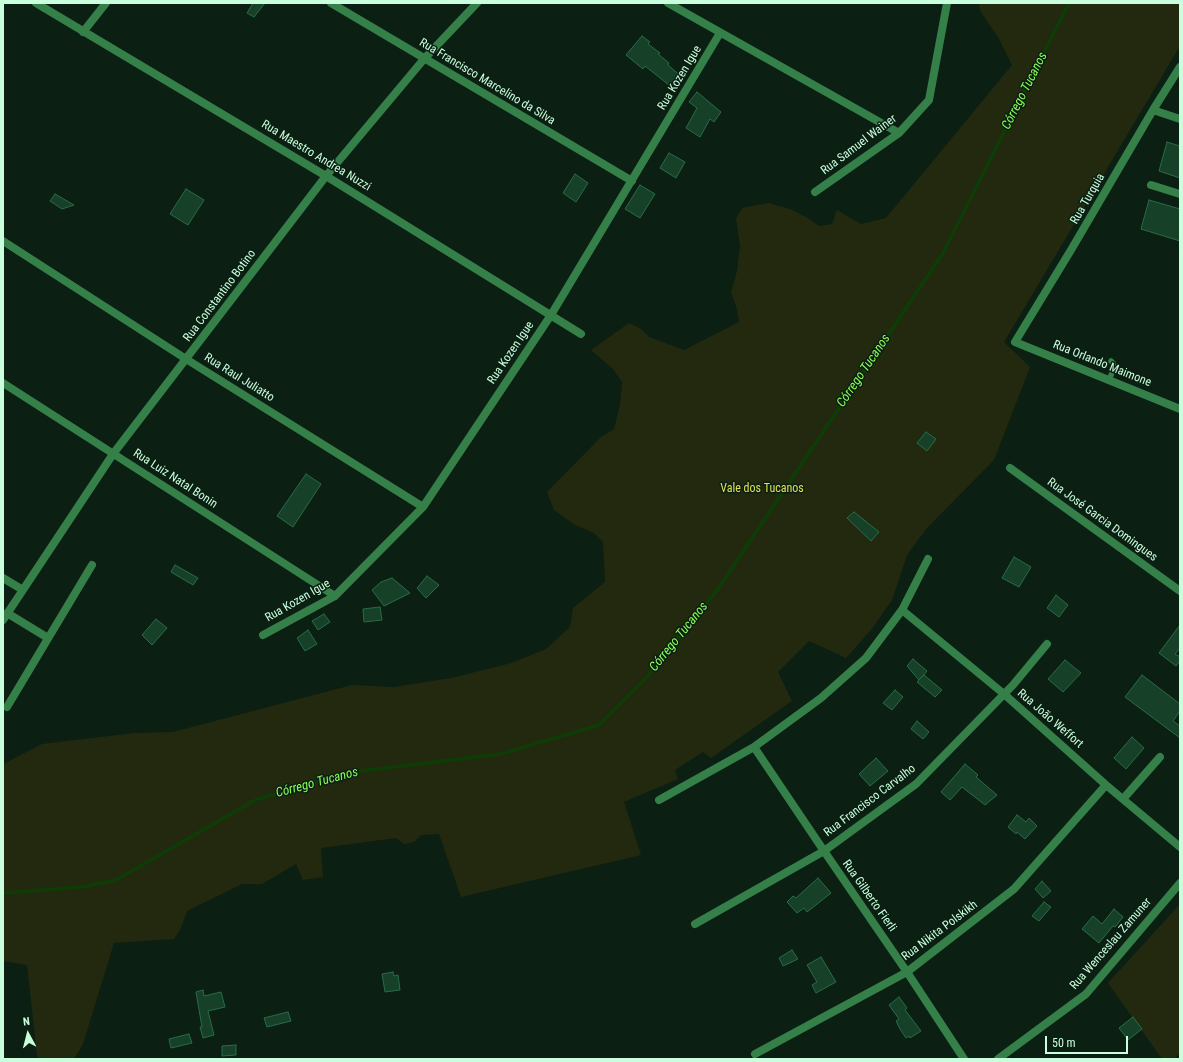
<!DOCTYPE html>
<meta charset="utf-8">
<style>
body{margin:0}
#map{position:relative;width:1183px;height:1062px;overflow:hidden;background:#0b1f13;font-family:"Roboto Condensed",sans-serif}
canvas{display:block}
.frame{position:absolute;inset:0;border:4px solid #c9ffdc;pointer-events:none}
.north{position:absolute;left:8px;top:1014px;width:40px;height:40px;-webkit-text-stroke:3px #0b1f13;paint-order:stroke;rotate:353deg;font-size:11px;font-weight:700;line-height:16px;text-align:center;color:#c9ffdc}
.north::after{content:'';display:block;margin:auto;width:14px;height:18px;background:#c9ffdc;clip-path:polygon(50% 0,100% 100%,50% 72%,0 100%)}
.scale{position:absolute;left:1045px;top:1036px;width:83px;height:18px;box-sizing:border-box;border:2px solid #c9ffdc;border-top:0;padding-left:5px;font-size:12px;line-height:14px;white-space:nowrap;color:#c9ffdc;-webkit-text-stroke:3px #0b1f13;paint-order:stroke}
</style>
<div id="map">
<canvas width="1183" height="1062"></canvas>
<div class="frame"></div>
<div class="north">N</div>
<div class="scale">50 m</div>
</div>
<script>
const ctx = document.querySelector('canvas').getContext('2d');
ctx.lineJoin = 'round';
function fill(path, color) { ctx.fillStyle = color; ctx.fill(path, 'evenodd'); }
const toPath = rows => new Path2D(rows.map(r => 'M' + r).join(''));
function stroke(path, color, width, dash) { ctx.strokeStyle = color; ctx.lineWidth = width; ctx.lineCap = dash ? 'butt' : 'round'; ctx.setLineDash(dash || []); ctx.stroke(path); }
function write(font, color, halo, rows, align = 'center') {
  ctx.font = font + ' "Roboto Condensed",sans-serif'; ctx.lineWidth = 3; ctx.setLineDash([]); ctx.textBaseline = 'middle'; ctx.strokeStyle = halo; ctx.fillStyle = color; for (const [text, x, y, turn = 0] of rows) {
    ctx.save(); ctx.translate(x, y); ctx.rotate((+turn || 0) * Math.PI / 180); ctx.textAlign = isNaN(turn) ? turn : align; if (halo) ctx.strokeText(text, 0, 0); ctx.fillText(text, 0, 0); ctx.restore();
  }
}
fill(toPath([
 [979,3,1180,3,1180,46,1004,342,1030,367,994,460,926,529,907,555,892,600,871,630,846,658,809,641,778,672,792,701,711,758,703,752,675,770,678,779,624,802,641,855,461,897,439,834,421,835,414,842,404,844,396,838,321,848,323,877,303,880,296,864,262,884,242,884,187,911,181,928,174,939,114,943,83,1044,74,1059,40,1059,37,1056,27,965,3,961,3,764,42,744,134,733,173,732,352,685,394,687,451,678,511,663,546,649,570,627,573,608,605,582,603,542,594,533,575,525,554,510,547,492,601,437,614,429,620,405,622,382,613,369,591,350,629,323,641,329,649,337,684,350,739,322,737,309,731,293,737,271,740,246,736,218,742,208,768,203,790,209,808,218,819,226,832,224,837,210,861,224,886,218,1012,65,998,37,980,11],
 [1180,904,1180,1053,1174,1059,1162,1059,1108,983]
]), '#23290e');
stroke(toPath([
 [3,893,82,887,116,880,255,800,352,772,501,754,599,725,647,677,718,589,943,253,1069,3]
]), '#0e3c07', 3.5);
const building = toPath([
 [253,3,265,3,254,17,247,13,253,3],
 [642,36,650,42,648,44,660,53,658,54,669,63,668,65,683,78,674,89,645,66,643,69,626,55,642,36],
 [697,92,721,112,714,122,710,119,700,137,686,128,697,108,689,102,697,92],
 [1167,142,1180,146,1180,178,1159,171,1167,142],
 [669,153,685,162,676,178,660,168,669,153],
 [575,174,588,183,576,202,563,193,575,174],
 [640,185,655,194,640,218,625,209,640,185],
 [186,189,204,200,188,225,170,214,186,189],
 [55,194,74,205,62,209,50,201,55,194],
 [1149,200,1180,209,1180,241,1141,229,1149,200],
 [926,432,936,439,927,451,917,443,926,432],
 [306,474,321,484,293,527,277,516,306,474],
 [854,512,879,532,871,541,847,518,854,512],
 [1014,557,1031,567,1019,587,1002,578,1014,557],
 [175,565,198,578,193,585,171,572,175,565],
 [427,576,439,585,426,598,417,588,427,576],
 [392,578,410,593,384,606,372,590,381,582,392,578],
 [1056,595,1068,605,1059,617,1047,608,1056,595],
 [380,607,382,620,364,622,363,609,380,607],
 [324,614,330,622,318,630,312,621,324,614],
 [156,619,167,628,152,645,142,635,156,619],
 [1180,625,1180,648,1175,654,1180,657,1180,661,1176,666,1159,653,1180,625],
 [308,630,317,644,305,651,297,638,308,630],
 [913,659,927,671,919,680,907,666,913,659],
 [1065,660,1081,673,1063,692,1048,679,1065,660],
 [924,675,942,690,935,697,917,682,924,675],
 [1142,675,1180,704,1180,711,1173,721,1180,726,1180,738,1125,697,1142,675],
 [895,690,903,697,892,710,883,703,895,690],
 [917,721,929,732,923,739,911,729,917,721],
 [1132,737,1144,748,1126,769,1114,758,1132,737],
 [876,758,888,771,870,786,859,774,876,758],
 [965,764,978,775,976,777,997,795,985,805,962,787,950,800,941,792,965,764],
 [1017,815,1026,822,1029,818,1037,826,1025,839,1017,832,1016,834,1008,827,1017,815],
 [818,878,831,893,807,912,804,908,797,913,787,902,793,896,796,898,818,878],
 [1042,881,1051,891,1043,898,1035,889,1042,881],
 [1044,902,1051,907,1039,921,1032,916,1044,902],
 [1114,909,1123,917,1115,927,1113,926,1099,943,1082,929,1093,916,1102,924,1114,909],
 [792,950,798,959,783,966,779,958,792,950],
 [821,957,836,982,816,993,812,985,817,982,807,965,821,957],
 [393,972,394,976,398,975,400,990,385,992,382,974,393,972],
 [203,990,204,996,221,992,225,1007,208,1011,214,1035,203,1038,200,1027,202,1027,196,992,203,990],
 [899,997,907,1008,905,1010,921,1031,910,1038,909,1036,906,1038,900,1029,896,1021,899,1019,889,1005,899,997],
 [288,1012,291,1021,267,1027,264,1018,288,1012],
 [1133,1017,1142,1029,1128,1040,1119,1028,1133,1017],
 [189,1034,192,1043,171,1048,169,1039,189,1034],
 [236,1045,236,1055,222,1056,222,1046,236,1045]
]);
fill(building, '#174029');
stroke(building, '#286d46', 1);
stroke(toPath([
 [1109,380,1114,368,1113,363,1111,361]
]), '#357f49', 5.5);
stroke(toPath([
 [36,3,326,176,581,334],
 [331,3,632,181],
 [668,3,899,133],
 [83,32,106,3],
 [1180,67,1153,110,1071,250,1015,342,1180,409],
 [1153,110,1180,119],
 [1151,185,1180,194],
 [815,192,899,133,929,100,947,3],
 [3,241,186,359,423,507],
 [3,383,335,596],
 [1010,468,1180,591],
 [3,578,23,590],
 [902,610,1004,694,1106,785,1180,847],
 [7,613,48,638],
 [3,620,113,454,326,176,424,59,477,3],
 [263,635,335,596,423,507,551,315,720,33],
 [7,707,92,565],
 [754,747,824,851,907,972,964,1059],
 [1123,799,1160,757],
 [659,800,754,747,821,698,866,658,902,610,928,559],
 [695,924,824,851,916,784,1013,685,1047,644],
 [755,1054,907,972,1014,889,1106,785],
 [998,1059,1086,994,1180,883]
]), '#357f49', 8);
write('12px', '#c9ffdc', '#0b1f13', [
 ["Rua Kozen Igue",680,78,-59],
 ["Rua Francisco Marcelino da Silva",487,82,31],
 ["Rua Samuel Wainer",859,145,-37],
 ["Rua Maestro Andrea Nuzzi",316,156,31],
 ["Rua Turquia",1088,199,-60],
 ["Rua Constantino Botino",220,296,-53],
 ["Rua Kozen Igue",511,353,-56],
 ["Rua Orlando Maimone",1102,364,22],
 ["Rua Raul Juliatto",239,378,32],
 ["Rua Luiz Natal Bonin",175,479,33],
 ["Rua José Garcia Domingues",1102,520,36],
 ["Rua Kozen Igue",298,601,-30],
 ["Rua João Weffort",1050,719,41],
 ["Rua Francisco Carvalho",870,801,-37],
 ["Rua Gilberto Fierli",869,896,55],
 ["Rua Nikita Polskikh",940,931,-37],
 ["Rua Wenceslau Zamuner",1111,944,-49]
]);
write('12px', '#e2e053', '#0b1f13', [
 ["Vale dos Tucanos",762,489]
]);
write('italic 13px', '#8aff57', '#0b1f13', [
 ["Córrego Tucanos",1025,91,-63],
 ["Córrego Tucanos",864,371,-56],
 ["Córrego Tucanos",679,637,-51],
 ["Córrego Tucanos",317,783,-15]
]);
</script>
